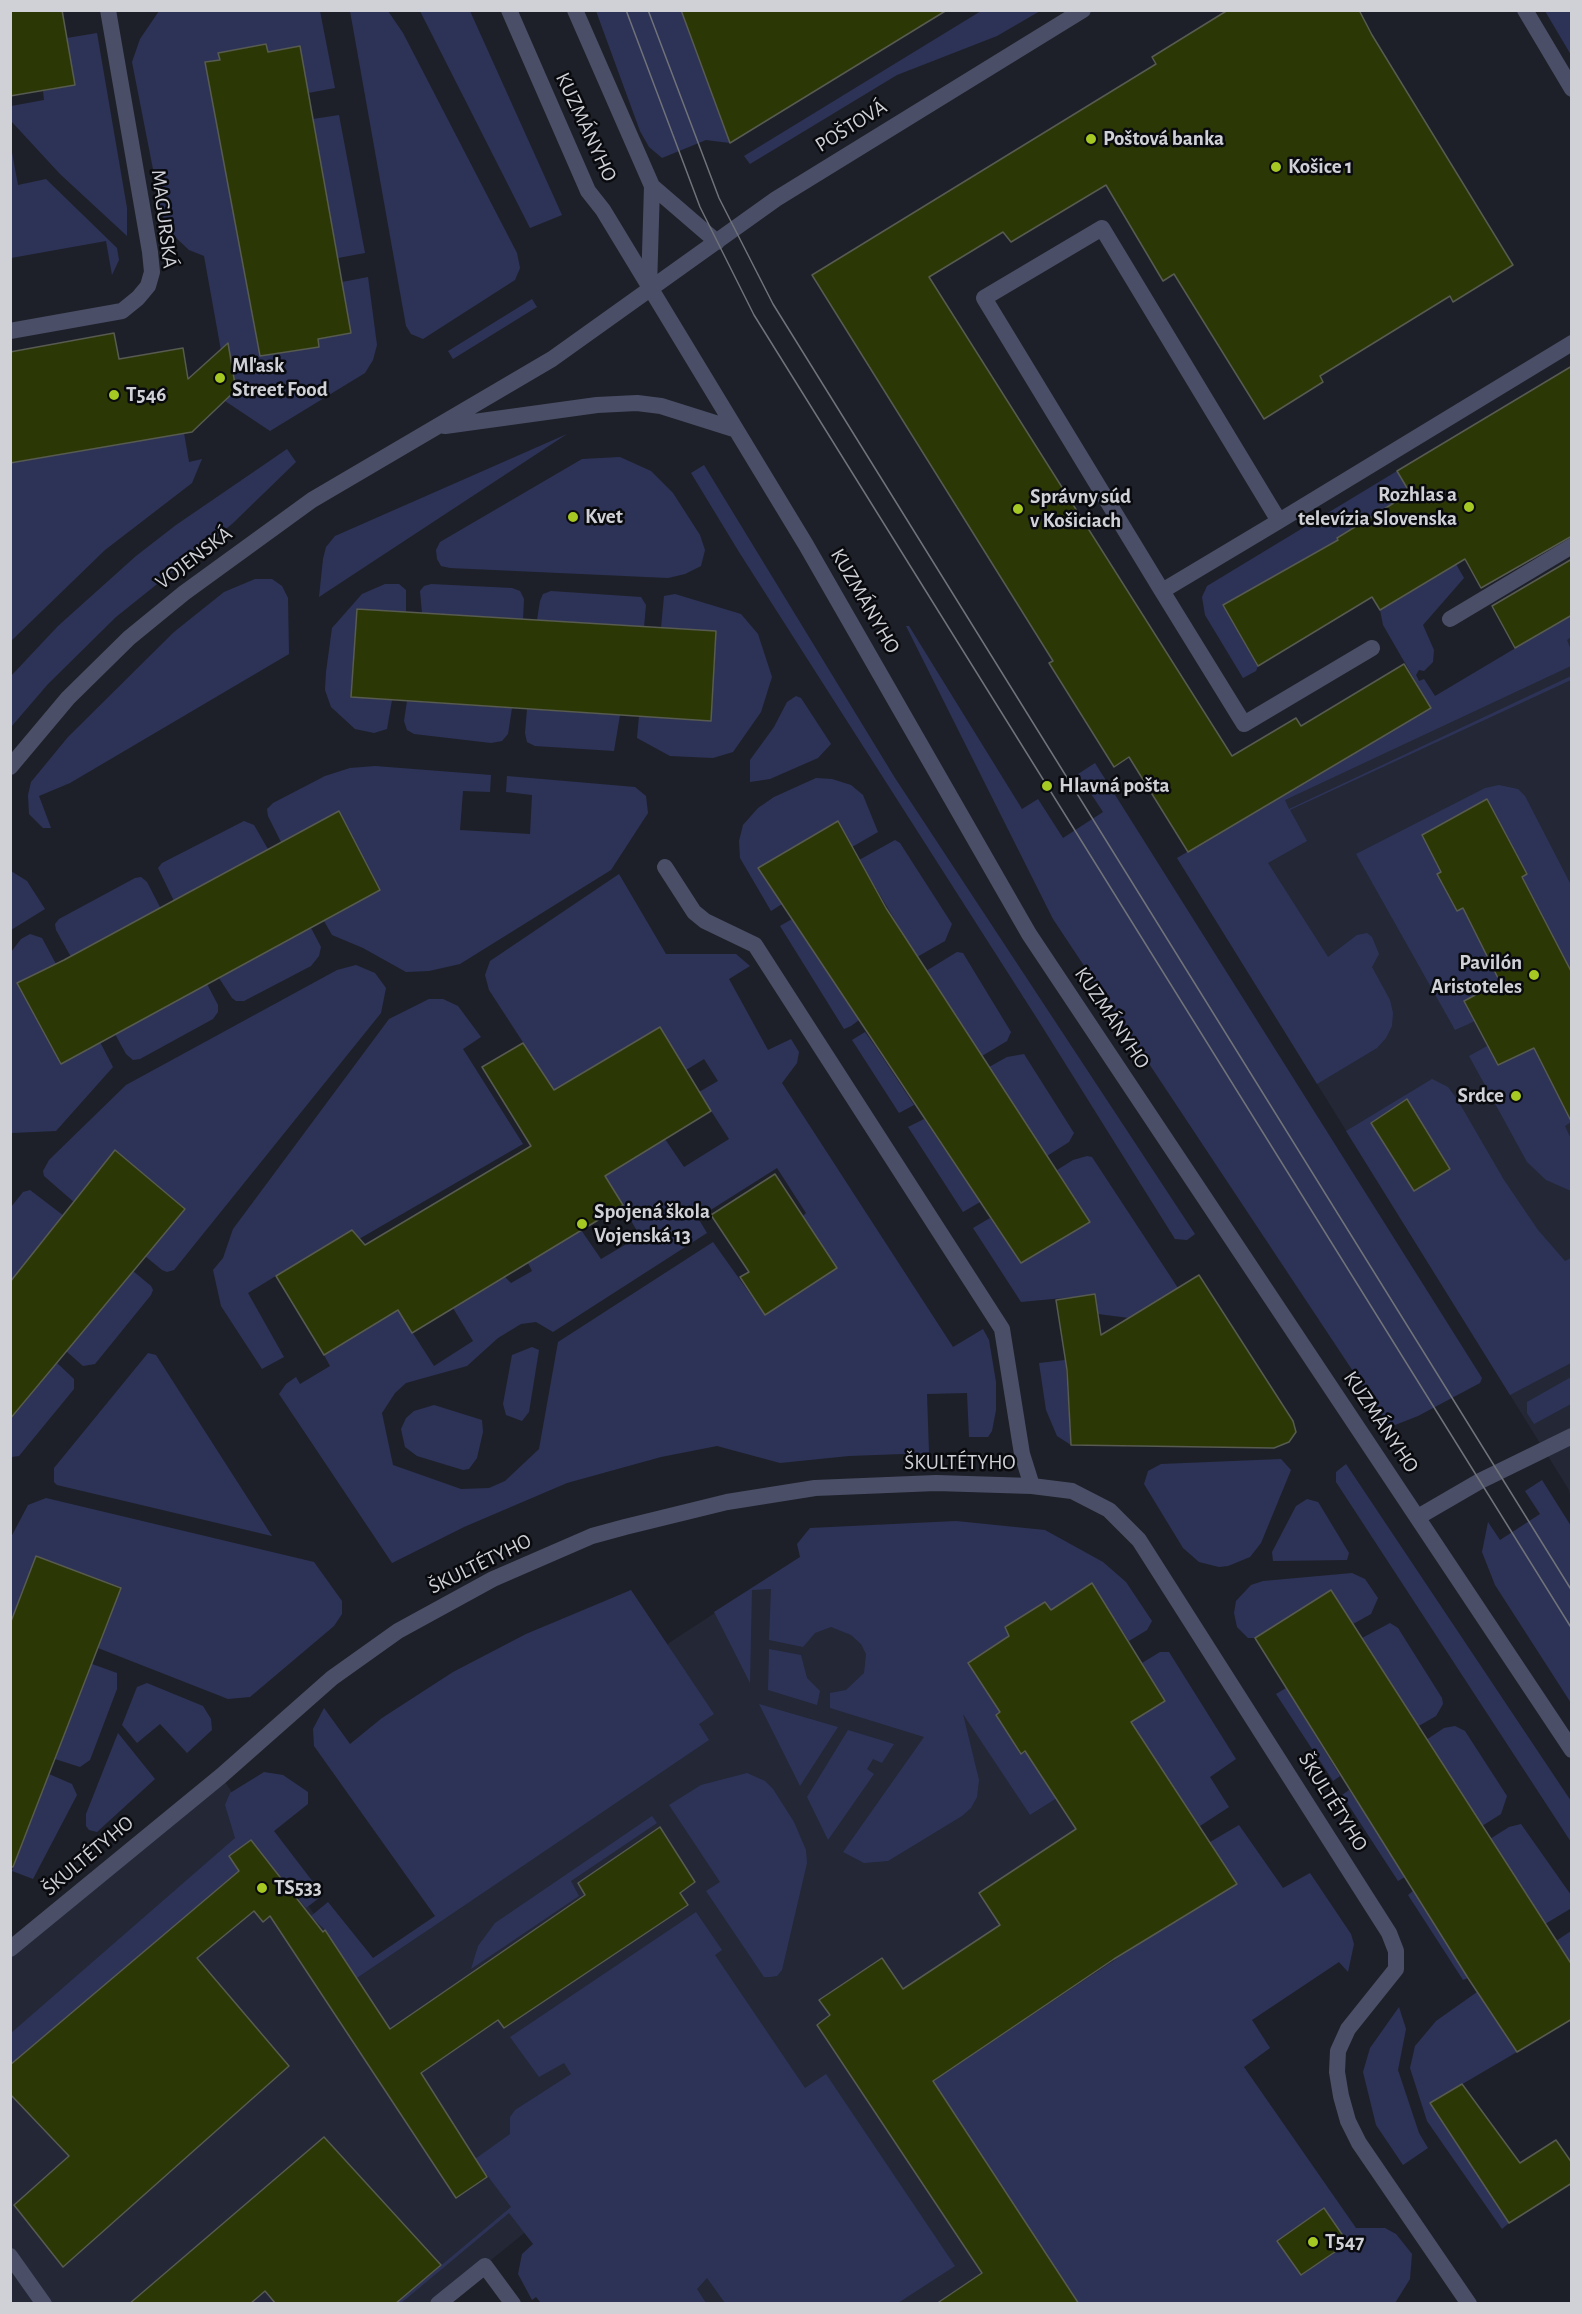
<!DOCTYPE html>
<meta charset="utf-8">
<style>
body{margin:0}
#map{position:relative;width:1582px;height:2314px;overflow:hidden;background:#1e2029;font-family:"Alegreya Sans",sans-serif}
canvas{display:block}
.frame{position:absolute;inset:0;border:12px solid #cfd1d7;pointer-events:none}
</style>
<div id="map">
<canvas width="1582" height="2314"></canvas>
<div class="frame"></div>
</div>
<script>
const ctx = document.querySelector('canvas').getContext('2d');
ctx.lineJoin = 'round';
function fill(path, color) { ctx.fillStyle = color; ctx.fill(path, 'evenodd'); }
const toPath = rows => new Path2D(rows.map(r => 'M' + r).join(''));
function stroke(path, color, width, dash) { ctx.strokeStyle = color; ctx.lineWidth = width; ctx.lineCap = dash ? 'butt' : 'round'; ctx.setLineDash(dash || []); ctx.stroke(path); }
function write(font, color, halo, rows, align = 'center') {
  ctx.font = font + ' "Alegreya Sans",sans-serif'; ctx.lineWidth = 5; ctx.setLineDash([]); ctx.textBaseline = 'middle'; ctx.strokeStyle = halo; ctx.fillStyle = color; for (const [text, x, y, turn = 0] of rows) {
    ctx.save(); ctx.translate(x, y); ctx.rotate((+turn || 0) * Math.PI / 180); ctx.textAlign = isNaN(turn) ? turn : align; if (halo) ctx.strokeText(text, 0, 0); ctx.fillText(text, 0, 0); ctx.restore();
  }
}
fill(toPath([
 [1571,621,1571,1500,1569,1490,1177,858,1431,708],
 [843,1529,1030,1815,1073,1788,1168,1926,1144,2303,578,2303,528,2230,438,2303,11,2304,11,1954,221,1776,357,1978,419,1936,669,1643]
]), '#242736');
fill(toPath([
 [159,11,320,11,335,88,308,93,268,52,266,44,219,53,220,60,206,63,258,348,271,345,273,354,319,347,318,339,350,333,342,282,368,277,377,345,373,360,365,373,270,431,225,401,236,390,231,359,222,356,204,256,189,250,173,235,162,215,132,62,140,39],
 [350,11,388,11,403,33,517,253,520,268,515,280,423,339,411,334,406,326],
 [420,11,470,11,562,215,530,228],
 [596,11,681,11,730,143,706,140,662,158,649,147,640,131],
 [981,11,1040,11,997,36,897,75,750,164,744,156],
 [1545,11,1571,11,1571,55],
 [97,33,127,208,127,236,60,174,11,121,11,106,44,100,43,91,75,85,67,38],
 [339,115,365,253,338,258,313,119],
 [11,147,18,185,46,179,117,248,119,260,112,275,106,241,11,258],
 [532,299,537,307,453,359,448,351],
 [184,433,189,462,202,459,192,483,105,550,11,641,11,463],
 [567,434,319,597,323,559,326,547,335,536],
 [287,449,296,462,232,524,116,617,48,684,11,727,11,676,58,626,136,556,176,525],
 [620,457,651,471,673,493,700,535,705,550,701,566,685,574,668,578,450,568,441,566,437,559,436,550,440,542,582,459],
 [704,465,895,778,1195,1234,1187,1240,1175,1239,1038,1020,739,552,691,473],
 [1397,471,1410,493,1337,537,1338,540,1223,605,1258,666,1256,671,1243,678,1205,615,1202,597,1207,586],
 [1456,564,1464,578,1423,625,1434,650,1433,662,1424,671,1419,670,1416,675,1419,681,1424,679,1435,696,1571,615,1571,637,1567,640,1571,650,1571,666,1285,800,1289,809,1571,676,1571,680,1290,810,1307,841,1268,863,1328,957,1357,935,1367,933,1372,937,1379,954,1372,967,1390,1000,1393,1013,1392,1026,1386,1038,1377,1048,1317,1084,1177,858,1431,708,1383,625,1380,610],
 [255,579,272,579,282,586,288,598,289,654,70,783,39,796,51,828,43,828,29,814,28,795,31,782,68,737,174,632,224,592],
 [385,584,399,584,406,590,406,612,357,609,351,696,392,700,387,729,374,733,355,729,331,707,325,690,326,672,332,628,362,594],
 [431,584,512,588,520,591,524,599,523,620,422,613,420,591,424,586],
 [551,591,641,597,646,605,644,627,537,620,540,601,543,594],
 [675,594,741,614,758,634,772,677,761,712,733,752,713,758,670,756,637,738,639,716,711,720,716,632,661,628,664,596],
 [906,626,909,626,1022,809,1038,799,1063,838,1103,812,1078,774,1095,763,1482,1378,1480,1383,1418,1416,1390,1427,1053,919],
 [796,696,801,698,831,744,818,758,770,779,750,782,750,760,774,727,787,702],
 [407,701,512,708,508,734,502,741,491,743,414,734,407,730,404,721],
 [527,709,620,715,614,751,535,746,527,742,525,733],
 [375,766,491,775,490,792,463,791,460,830,530,834,532,795,506,792,507,776,635,787,646,796,648,813,611,870,460,964,429,971,406,972,363,948,332,935,324,921,380,890,339,812,282,844,268,816,267,809,273,803,325,776,350,768],
 [816,778,832,779,851,785,863,795,878,832,852,847,837,821,758,868,782,904,771,911,740,858,739,841,743,825,758,808,774,797],
 [1499,785,1518,789,1525,796,1571,885,1571,966,1569,968,1522,877,1527,874,1486,799,1422,835,1441,872,1437,874,1457,911,1463,908,1500,982,1465,1001,1475,1021,1455,1030,1356,854,1485,788],
 [244,821,254,825,269,851,174,901,158,868,162,863],
 [895,840,900,843,952,924,945,941,917,957,859,860],
 [11,871,27,881,45,909,11,930],
 [619,874,666,954,736,954,750,966,729,979,768,1050,791,1039,799,1052,797,1063,782,1083,953,1347,983,1329,989,1340,996,1382,996,1410,992,1431,988,1437,969,1437,967,1393,927,1394,929,1453,849,1456,780,1463,717,1446,661,1457,567,1483,464,1527,392,1563,279,1394,286,1384,296,1377,300,1384,330,1366,324,1355,398,1310,434,1366,473,1341,453,1308,505,1277,511,1283,532,1271,528,1263,581,1230,601,1259,640,1236,605,1176,665,1139,684,1167,729,1139,699,1092,718,1081,704,1059,686,1070,660,1027,554,1090,489,990,485,975,490,961],
 [777,1168,806,1213,802,1217,836,1268,765,1315,713,1242,558,1342,539,1449,505,1481,489,1488,461,1489,393,1465,382,1413,395,1393,406,1383,467,1366,498,1338,521,1324,536,1322,553,1332,707,1233,698,1218],
 [141,877,147,882,161,909,71,957,56,930,55,924,59,919,135,878],
 [792,919,859,1020,851,1026,844,1029,780,926],
 [311,928,321,947,319,956,311,966,244,1001,236,1001,232,998,219,978],
 [30,934,42,938,56,964,17,983,61,1063,100,1042,113,1067,56,1131,12,1133,11,952,21,939],
 [957,952,963,953,966,958,1011,1032,1007,1041,982,1056,926,971],
 [356,965,375,973,386,988,381,1013,174,1270,167,1272,162,1270,145,1256,184,1208,115,1150,75,1203,44,1176,43,1171,49,1160,126,1085,337,970],
 [207,984,218,1005,218,1012,213,1019,140,1059,133,1060,126,1054,115,1034],
 [429,999,443,999,458,1006,481,1037,463,1049,523,1144,359,1239,351,1230,248,1293,284,1357,262,1369,221,1306,213,1270,223,1258,233,1229,389,1019],
 [865,1032,875,1046,914,1105,899,1113,852,1040],
 [1487,1046,1498,1065,1534,1048,1571,1122,1565,1126,1571,1139,1571,1191,1546,1180,1527,1162,1469,1056],
 [1024,1054,1074,1133,1069,1142,1047,1156,989,1067,1007,1057],
 [1432,1079,1448,1087,1457,1099,1504,1180,1538,1230,1565,1261,1571,1258,1571,1363,1510,1395,1346,1131],
 [924,1119,980,1202,963,1212,908,1127],
 [1087,1156,1092,1157,1178,1288,1129,1318,1098,1314,1095,1295,1021,1302,973,1228,990,1218,1021,1263,1090,1222,1057,1170,1073,1160],
 [30,1190,64,1216,11,1282,11,1207,23,1192],
 [133,1271,151,1286,153,1290,151,1295,95,1364,83,1366,66,1351],
 [532,1347,539,1350,529,1412,522,1421,506,1415,503,1404,512,1355],
 [148,1353,156,1355,272,1536,57,1485,54,1482,54,1468],
 [1065,1360,1066,1367,1071,1445,1057,1436,1046,1410,1039,1363],
 [57,1363,74,1379,74,1389,19,1456,11,1457,11,1419],
 [1571,1377,1571,1404,1534,1424,1527,1413,1527,1402],
 [434,1405,482,1420,483,1432,477,1458,469,1469,463,1470,417,1456,405,1447,401,1429,406,1418,414,1411],
 [1281,1459,1291,1470,1261,1543,1250,1557,1228,1566,1219,1567,1199,1562,1183,1548,1144,1484,1148,1471,1161,1464],
 [1346,1464,1571,1801,1571,1842,1336,1482,1336,1472],
 [1542,1480,1571,1526,1571,1703,1495,1585,1482,1552,1488,1522,1500,1540,1540,1514,1525,1491],
 [46,1498,314,1562,342,1601,342,1614,334,1626,250,1697,228,1699,98,1648,121,1587,36,1556,14,1616,11,1615,10,1539,28,1505],
 [1307,1499,1318,1502,1320,1505,1349,1553,1347,1560,1273,1561,1272,1552,1296,1506],
 [956,1521,1045,1530,1103,1562,1126,1582,1152,1621,1147,1630,1129,1641,1092,1584,1051,1610,1045,1602,1005,1627,1009,1636,968,1662,1000,1712,996,1715,1020,1754,1125,1726,1165,1701,1142,1663,1160,1652,1169,1652,1236,1759,1210,1777,1229,1807,1200,1826,1167,1777,1096,1822,1073,1788,1030,1815,963,1714,979,1780,977,1797,971,1808,962,1816,888,1861,864,1863,843,1852,924,1737,830,1708,830,1693,846,1690,864,1673,866,1654,861,1644,851,1635,831,1627,815,1633,803,1647,769,1640,771,1589,752,1590,750,1683,714,1612,800,1557,797,1544,810,1528],
 [1352,1573,1365,1579,1378,1598,1371,1614,1353,1624,1331,1590,1255,1638,1248,1638,1237,1627,1234,1613,1236,1601,1251,1585,1263,1581],
 [631,1590,714,1714,699,1724,709,1740,357,1978,325,1930,311,1916,328,1902,373,1958,435,1916,314,1746,313,1729,324,1708,350,1744,382,1718,453,1672,526,1634],
 [1390,1623,1398,1628,1442,1698,1443,1704,1436,1716,1417,1727,1362,1638],
 [769,1649,801,1655,807,1678,820,1691,817,1705,768,1690],
 [92,1664,117,1673,117,1689,90,1760,80,1767,55,1759],
 [147,1683,203,1706,211,1719,212,1730,187,1753,160,1724,137,1743,122,1725,137,1687],
 [1286,1688,1340,1776,1333,1781,1276,1694],
 [759,1704,838,1727,800,1786],
 [1455,1726,1465,1731,1507,1796,1501,1814,1482,1826,1426,1740,1444,1728],
 [848,1730,894,1744,882,1763,873,1759,867,1769,874,1774,828,1840,807,1797],
 [118,1733,155,1779,97,1832,89,1830,86,1826,86,1814],
 [264,1772,283,1775,308,1792,308,1804,274,1831,323,1895,306,1908,261,1853,11,2066,11,2033,235,1838,225,1805,230,1793],
 [747,1773,765,1781,773,1789,794,1822,806,1850,807,1863,782,1970,777,1976,770,1977,764,1977,706,1891,720,1882,669,1805,701,1785],
 [49,1774,72,1784,77,1795,33,1879,12,1871],
 [1349,1790,1372,1824,1405,1877,1398,1881,1342,1795],
 [652,1816,657,1823,571,1881,579,1896,471,1969,478,1946,495,1923],
 [1521,1824,1571,1895,1570,1909,1545,1924,1490,1839,1509,1827],
 [1239,1825,1283,1888,1310,1873,1351,1934,1354,1944,1348,1972,1339,1962,1252,2020,1270,2048,1244,2067,1356,2228,1385,2228,1396,2234,1412,2254,1410,2279,1395,2303,1079,2303,933,2081,1151,1936,1237,1884,1210,1842],
 [1413,1891,1437,1929,1468,1978,1463,1980,1408,1895],
 [696,1912,722,1950,715,1955,805,2088,826,2074,955,2266,898,2303,725,2303,707,2278,697,2289,706,2303,541,2303,536,2297,532,2300,518,2274,522,2254,533,2244,509,2213,401,2303,395,2304,511,2207,475,2159,510,2134,510,2117,515,2110,571,2074,564,2063,539,2077,510,2037],
 [1571,1931,1571,1965,1556,1941],
 [1477,1992,1517,2052,1430,2103,1509,2223,1502,2229,1427,2121,1410,2068,1415,2046,1436,2021],
 [1399,2007,1406,2029,1398,2070,1419,2133,1428,2148,1403,2165,1376,2125,1363,2072,1370,2048]
]), '#2d3357');
const building = toPath([
 [10,10,62,10,75,85,10,96,10,10],
 [681,10,947,10,730,143,681,10],
 [1228,10,1359,10,1372,35,1513,265,1453,302,1450,296,1320,376,1323,382,1264,419,1174,274,1163,281,1106,185,1011,242,1003,232,929,277,1232,756,1296,718,1301,726,1404,664,1431,708,1188,852,1129,757,1114,767,1049,663,1053,661,812,275,1156,64,1152,57,1228,10],
 [266,44,268,52,300,46,351,333,318,339,319,347,260,356,205,62,220,60,218,53,266,44],
 [114,333,119,359,183,348,188,379,228,343,236,390,192,432,10,463,10,352,114,333],
 [1572,366,1572,536,1481,588,1465,559,1380,610,1372,597,1258,666,1223,605,1338,540,1337,538,1410,493,1397,471,1572,366],
 [1572,559,1572,615,1515,648,1492,606,1572,559],
 [357,609,716,631,711,721,351,697,357,609],
 [1487,799,1527,874,1522,877,1572,973,1572,1123,1534,1048,1498,1065,1464,1001,1500,982,1463,908,1457,911,1437,874,1441,872,1422,835,1487,799],
 [339,811,380,890,61,1064,17,983,64,960,339,811],
 [838,821,886,908,1090,1222,1021,1263,758,868,838,821],
 [660,1027,711,1111,605,1176,623,1205,412,1333,398,1310,324,1355,276,1276,352,1230,365,1245,531,1146,482,1067,523,1043,554,1090,660,1027],
 [1407,1099,1450,1169,1414,1191,1371,1123,1407,1099],
 [115,1150,185,1209,10,1419,10,1282,115,1150],
 [775,1174,837,1268,765,1315,740,1277,749,1272,711,1215,775,1174],
 [1199,1275,1293,1421,1296,1432,1289,1442,1274,1448,1071,1445,1067,1370,1056,1300,1095,1294,1101,1335,1199,1275],
 [36,1556,121,1588,13,1867,10,1867,10,1624,36,1556],
 [1092,1583,1165,1701,1131,1722,1237,1884,1114,1959,933,2081,1079,2304,936,2304,982,2273,817,2025,830,2015,819,2000,882,1958,903,1989,1000,1925,979,1893,1076,1829,1025,1751,1021,1754,996,1715,1000,1712,968,1663,1009,1636,1005,1627,1045,1602,1051,1610,1092,1583],
 [1331,1590,1572,1965,1572,2019,1517,2052,1468,1978,1255,1638,1331,1590],
 [660,1827,695,1882,680,1893,688,1905,504,2028,498,2020,421,2073,487,2177,456,2198,270,1916,263,1922,254,1911,197,1958,289,2066,63,2267,14,2205,69,2156,10,2094,10,2065,239,1871,229,1856,251,1840,323,1932,325,1930,390,2029,585,1895,578,1883,660,1827],
 [1462,2084,1520,2163,1556,2140,1572,2163,1572,2183,1509,2223,1430,2103,1462,2084],
 [324,2137,441,2265,395,2304,276,2304,265,2291,250,2304,129,2304,324,2137],
 [1324,2208,1348,2243,1301,2275,1277,2241,1324,2208]
]);
fill(building, '#2c3706');
stroke(building, '#575b50', 1.5);
stroke(toPath([
 [1525,10,1572,89],
 [1279,521,1102,228,984,298,1162,591,1279,521,1572,343],
 [1162,591,1244,724,1372,648],
 [1450,619,1572,546],
 [438,2304,485,2266,513,2304]
]), '#4a4f67', 16);
stroke(toPath([
 [509,10,588,191,603,210,806,545,1029,934,1572,1750],
 [575,10,652,186,717,242],
 [649,288,652,186],
 [10,331,122,311,138,298,148,286,152,272,150,252,108,10],
 [445,426,597,405,637,403,661,406,734,429],
 [10,767,68,698,129,638,184,593,312,500,552,359,776,199,1083,10],
 [665,867,694,912,705,921,755,945,1002,1329,1022,1454,1032,1486],
 [1418,1517,1480,1481,1572,1436],
 [10,1949,221,1776,332,1678,398,1631,493,1579,592,1536,625,1527,727,1502,815,1488,936,1483,1032,1486,1072,1491,1109,1510,1139,1540,1389,1933,1396,1951,1396,1969,1348,2029,1338,2051,1337,2072,1341,2096,1348,2121,1359,2143,1469,2304],
 [10,2256,44,2304]
]), '#4a4f67', 16);
stroke(toPath([
 [626,10,700,207,754,315,1572,1629],
 [648,10,719,198,773,304,1572,1591]
]), '#707279', 1.5);
for (const [x, y, r, color] of [
 [1091,139,6,"#a5c823"],
 [1276,167,6,"#a5c823"],
 [220,378,6,"#a5c823"],
 [114,395,6,"#a5c823"],
 [1469,507,6,"#a5c823"],
 [1018,509,6,"#a5c823"],
 [573,517,6,"#a5c823"],
 [1047,786,6,"#a5c823"],
 [1534,975,6,"#a5c823"],
 [1516,1096,6,"#a5c823"],
 [582,1224,6,"#a5c823"],
 [262,1888,6,"#a5c823"],
 [1313,2242,6,"#a5c823"]
]) { const dot = new Path2D(); dot.arc(x, y, r, 0, 2 * Math.PI); ctx.fillStyle = color; ctx.fill(dot); stroke(dot, '#090a0e', 2); }
write('21px', '#cfd1d7', '#090a0e', [
 ["POŠTOVÁ",851,126,-32],
 ["KUZMÁNYHO",586,127,65],
 ["MAGURSKÁ",164,219,83],
 ["VOJENSKÁ",194,558,-37],
 ["KUZMÁNYHO",865,601,60],
 ["KUZMÁNYHO",1112,1018,56],
 ["KUZMÁNYHO",1381,1422,56],
 ["ŠKULTÉTYHO",960,1463],
 ["ŠKULTÉTYHO",480,1564,-26],
 ["ŠKULTÉTYHO",1333,1802,58],
 ["ŠKULTÉTYHO",88,1856,-40]
]);
write('bold 21px', '#cfd1d7', '#090a0e', [
 ["Poštová banka",1103,139],
 ["Košice 1",1288,167],
 ["Mľask",232,366],
 ["Street Food",232,390],
 ["T546",126,395],
 ["Rozhlas a",1457,495,"right"],
 ["televízia Slovenska",1457,519,"right"],
 ["Správny súd",1030,497],
 ["v Košiciach",1030,521],
 ["Kvet",585,517],
 ["Hlavná pošta",1059,786],
 ["Pavilón",1522,963,"right"],
 ["Aristoteles",1522,987,"right"],
 ["Srdce",1504,1096,"right"],
 ["Spojená škola",594,1212],
 ["Vojenská 13",594,1236],
 ["TS533",274,1888],
 ["T547",1325,2242]
], 'left');
</script>
